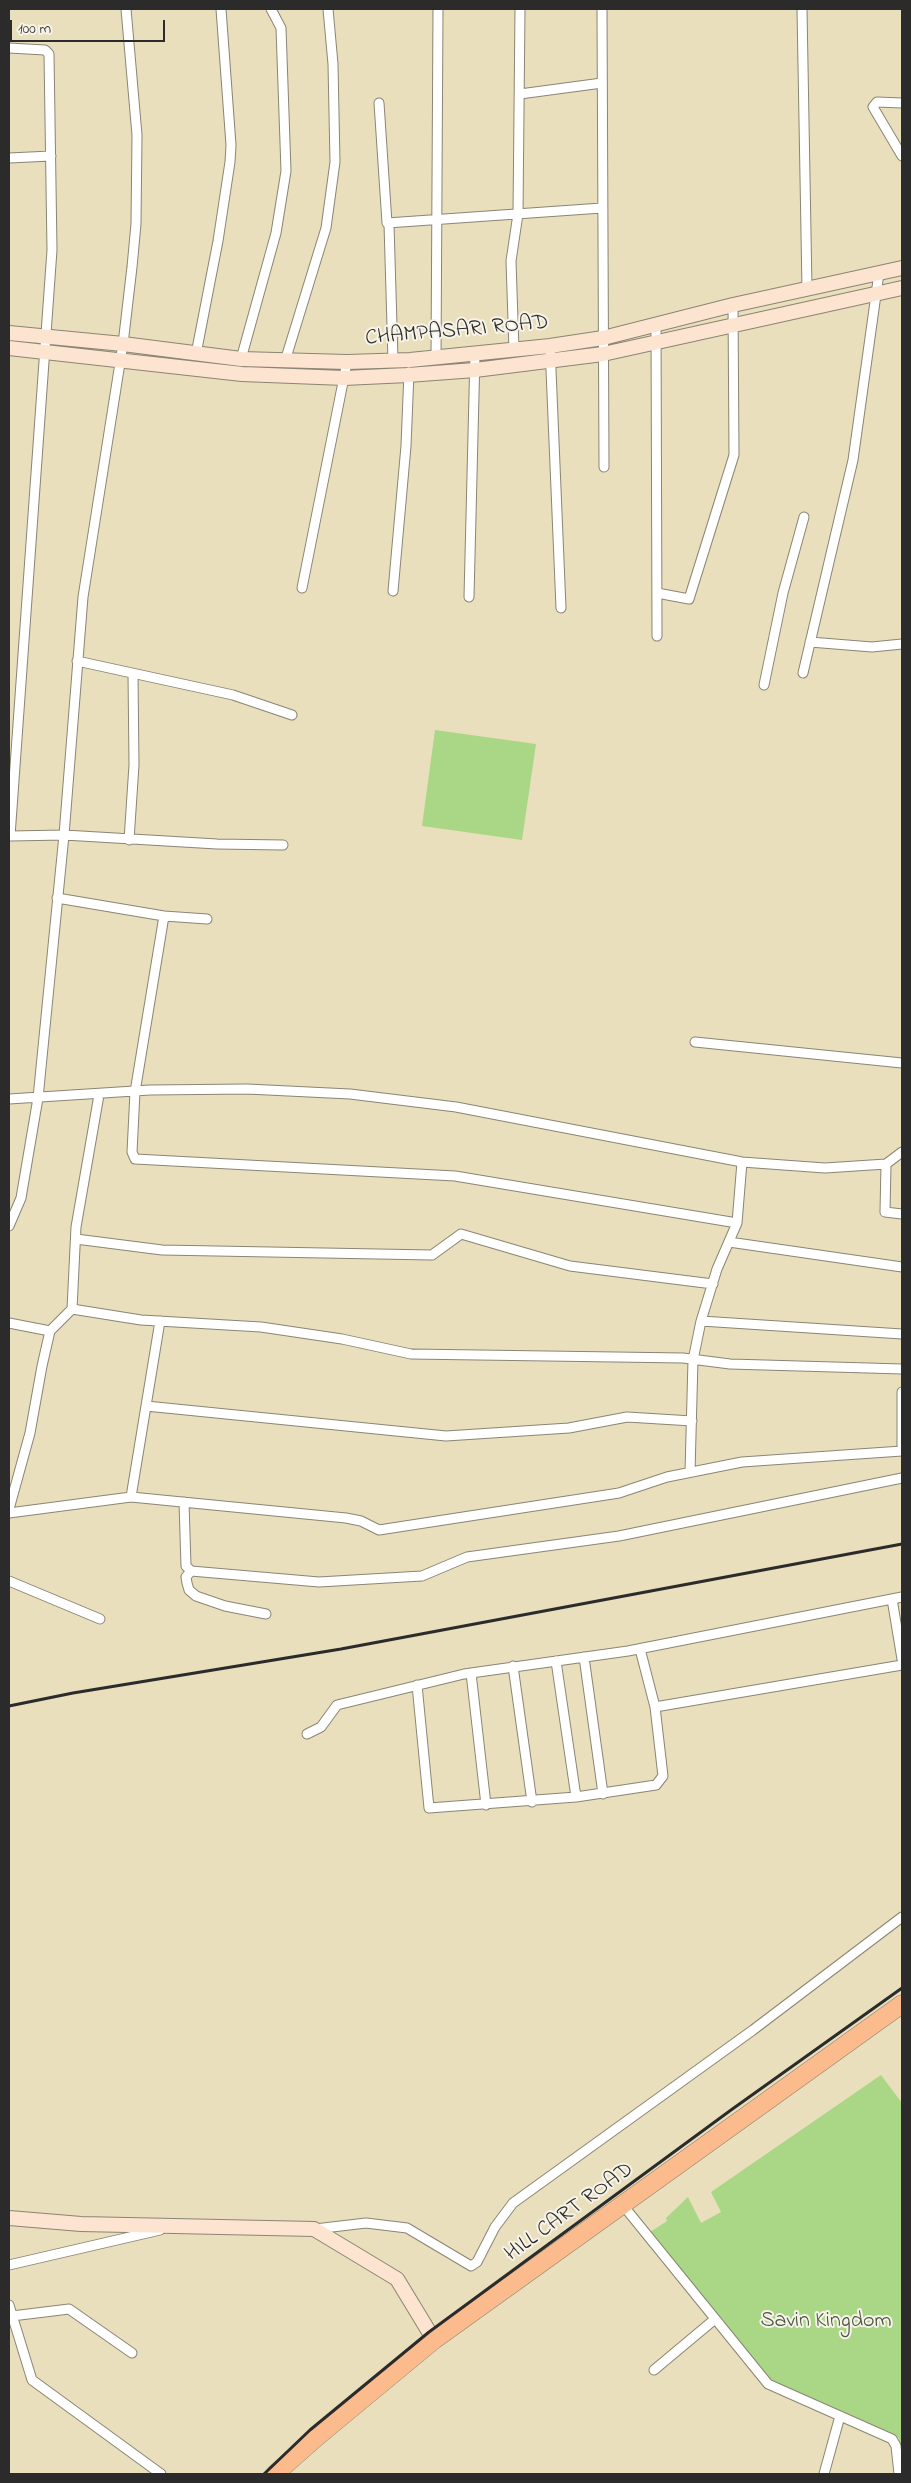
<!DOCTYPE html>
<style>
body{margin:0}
#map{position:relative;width:911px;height:2483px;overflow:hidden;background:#e9dfbc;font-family:"Indie Flower",sans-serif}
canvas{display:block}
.frame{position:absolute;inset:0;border:10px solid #2b2b2b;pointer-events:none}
.scale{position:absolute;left:10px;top:20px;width:155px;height:22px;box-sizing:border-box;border:2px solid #2b2b2b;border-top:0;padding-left:6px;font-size:15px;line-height:18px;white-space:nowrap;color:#2b2b2b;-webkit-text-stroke:4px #f7f3e8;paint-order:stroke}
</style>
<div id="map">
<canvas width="911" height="2483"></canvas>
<div class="frame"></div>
<div class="scale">100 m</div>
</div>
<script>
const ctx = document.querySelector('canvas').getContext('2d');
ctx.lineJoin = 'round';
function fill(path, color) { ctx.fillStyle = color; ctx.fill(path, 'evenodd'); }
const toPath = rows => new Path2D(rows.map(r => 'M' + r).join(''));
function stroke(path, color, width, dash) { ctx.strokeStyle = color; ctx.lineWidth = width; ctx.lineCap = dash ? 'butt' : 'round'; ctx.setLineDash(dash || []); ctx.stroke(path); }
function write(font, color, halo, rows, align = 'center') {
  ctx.font = font + ' "Indie Flower",sans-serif'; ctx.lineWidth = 4; ctx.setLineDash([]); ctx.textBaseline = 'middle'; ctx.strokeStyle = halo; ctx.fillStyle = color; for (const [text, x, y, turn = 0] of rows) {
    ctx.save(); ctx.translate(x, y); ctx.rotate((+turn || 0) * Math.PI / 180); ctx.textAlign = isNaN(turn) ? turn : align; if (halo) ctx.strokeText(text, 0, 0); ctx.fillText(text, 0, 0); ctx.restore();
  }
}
fill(toPath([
 [435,730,536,744,522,840,422,826],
 [881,2075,902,2103,902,2474,899,2438,771,2383,650,2232,667,2221,666,2218,688,2197,701,2223,721,2212,711,2192]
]), '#a9d785');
const street = toPath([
 [602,9,604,467],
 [802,9,807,289],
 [9,48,45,50,49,54,52,250,10,836,64,835,217,844,283,845],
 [520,94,602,83],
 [379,103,387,223,602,208],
 [902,103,877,102,873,107,902,156],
 [9,158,51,156],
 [389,224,393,360],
 [656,324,657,636],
 [550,346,561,608],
 [514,350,511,261,518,214,520,9],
 [196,354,218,241,230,162,231,145,221,9],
 [436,358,438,9],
 [241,359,276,233,286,171,281,28,271,9],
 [285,361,326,228,335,162,333,64,328,9],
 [302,588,347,362],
 [393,591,406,446,409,372],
 [657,593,689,599,734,455,733,305],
 [469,597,475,354],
 [810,642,872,647,902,644],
 [77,661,233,695,292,715],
 [803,673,853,460,879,273],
 [764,685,783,593,804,517],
 [129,840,134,765,133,674],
 [57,898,164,916,135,1092,132,1152,135,1159,455,1176,737,1223],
 [164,916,207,919],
 [695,1042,902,1063],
 [99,1095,76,1227,72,1309,141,1320,261,1327,342,1339,411,1354,683,1358,730,1364,902,1369],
 [9,1099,150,1090,247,1089,350,1094,456,1107,742,1162,825,1168,886,1164,902,1152],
 [886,1164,885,1212,902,1214],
 [9,1226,21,1198,38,1098,64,835,83,597,123,344,132,267,136,224,137,135,126,9],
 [76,1239,162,1250,432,1255,461,1234,570,1266,713,1284],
 [729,1242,902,1267],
 [701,1321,902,1334],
 [9,1323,50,1331],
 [146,1406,446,1436,569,1428,627,1417,692,1421],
 [690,1472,693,1360,701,1321,717,1269,737,1223,742,1162],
 [131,1497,160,1321],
 [184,1502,186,1566,191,1571,319,1582,422,1576,467,1557,619,1536,902,1478],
 [9,1509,30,1433,42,1366,50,1331,72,1309],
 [9,1513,131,1497,346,1518,361,1521,379,1530,619,1493,667,1477,742,1462,902,1451,902,1392],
 [191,1571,186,1577,187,1583,189,1590,196,1596,225,1606,266,1614],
 [9,1581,100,1619],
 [892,1599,902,1659],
 [640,1649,655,1707],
 [584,1657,603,1794],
 [556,1661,576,1797],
 [513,1666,532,1802],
 [471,1673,486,1805],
 [417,1685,429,1808,576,1797,656,1785,663,1776,655,1707,902,1665],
 [307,1734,321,1727,337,1705,464,1674,628,1651,902,1597],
 [622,2204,768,2384,892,2439,896,2446,899,2474],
 [315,2229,366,2223,407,2228,471,2266,477,2262,495,2227,513,2203,753,2030,902,1917],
 [9,2265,160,2230],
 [9,2305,32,2380,161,2474],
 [12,2316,69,2309,132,2353],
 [654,2370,715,2319],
 [824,2474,840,2416]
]);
const secondary = toPath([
 [9,333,123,344,241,359,347,362,410,360,550,346,603,338,733,305,902,268],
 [9,348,242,374,344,378,408,375,475,370,603,354,902,288],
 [9,2218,81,2224,314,2229,397,2279,434,2340]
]);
const highway = toPath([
 [275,2474,318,2436,434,2340,902,2004]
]);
stroke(street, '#8a8574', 11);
stroke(secondary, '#8a8574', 16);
stroke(highway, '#8a8574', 19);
stroke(street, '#fff', 9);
stroke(secondary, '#fde4d1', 14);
stroke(highway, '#fbbb8d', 18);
stroke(toPath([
 [9,1706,73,1693,341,1649,902,1544],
 [264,2474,310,2430,429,2332,731,2110,902,1988]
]), '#2b2b2b', 3);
write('22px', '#2b2b2b', '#f7f3e8', [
 ["CHAMPASARI ROAD",457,332,-5],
 ["HILL CART ROAD",570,2213,-36]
]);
write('22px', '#4a5642', '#f7f3e8', [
 ["Savin Kingdom",826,2322]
]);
</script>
